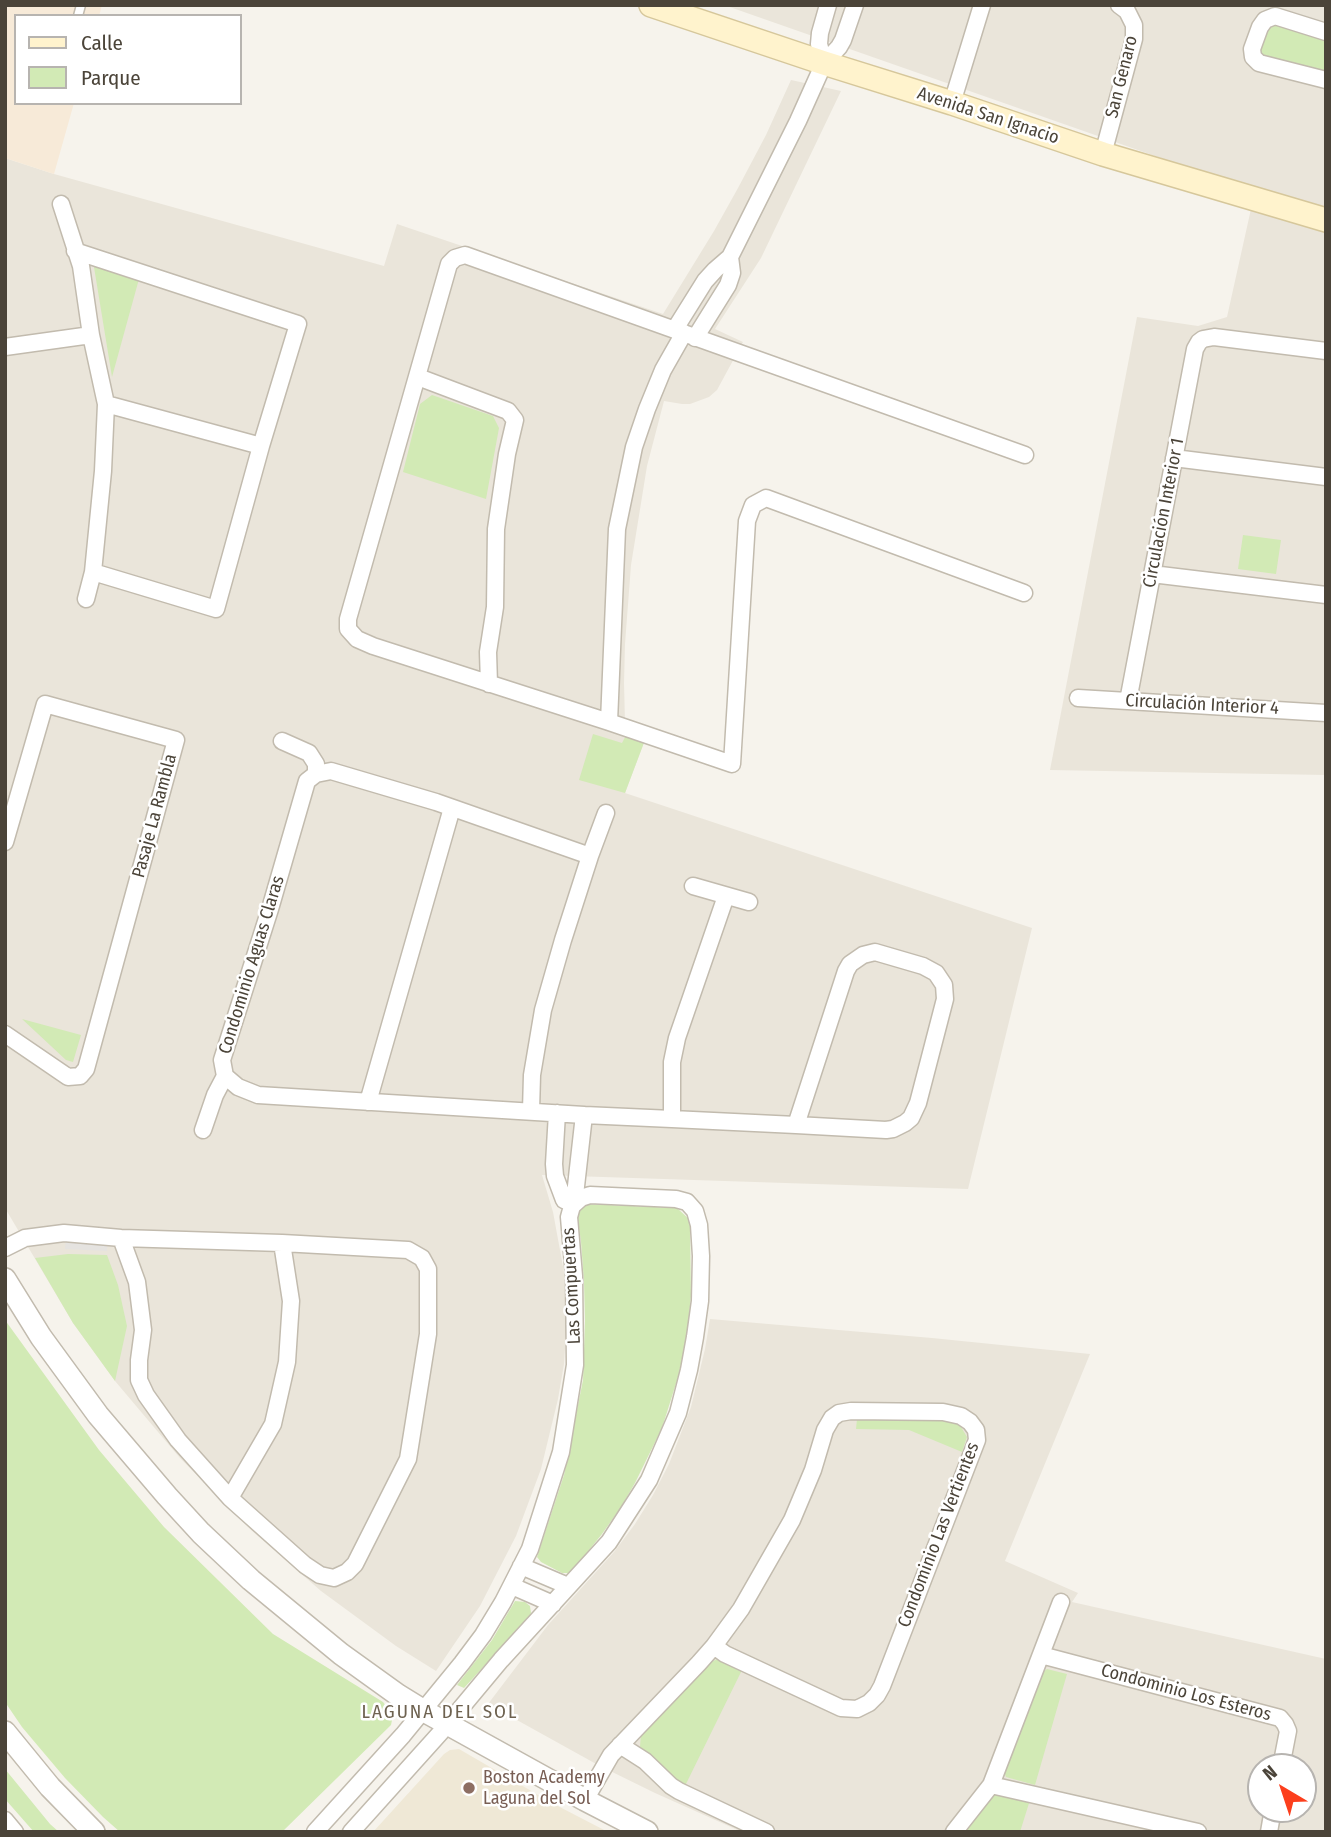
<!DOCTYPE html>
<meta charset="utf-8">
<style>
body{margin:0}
#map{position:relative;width:1331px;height:1837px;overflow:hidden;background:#f6f3ec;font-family:"Fira Sans Condensed",sans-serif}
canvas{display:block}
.frame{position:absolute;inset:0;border:7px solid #4b4439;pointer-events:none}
.legend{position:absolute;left:14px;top:14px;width:228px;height:91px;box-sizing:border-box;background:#fff;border:2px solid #b7b4b0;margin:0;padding:9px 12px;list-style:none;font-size:21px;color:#4b4439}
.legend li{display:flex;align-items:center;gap:14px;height:35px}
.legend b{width:35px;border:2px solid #b7b4b0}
.north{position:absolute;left:1247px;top:1753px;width:70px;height:70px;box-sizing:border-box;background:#fff;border:2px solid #b7b4b0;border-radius:50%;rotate:321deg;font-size:19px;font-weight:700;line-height:28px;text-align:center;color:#4b4439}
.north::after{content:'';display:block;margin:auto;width:24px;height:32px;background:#fc3f1d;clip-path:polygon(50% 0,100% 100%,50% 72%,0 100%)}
</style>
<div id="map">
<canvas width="1331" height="1837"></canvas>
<div class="frame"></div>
<ul class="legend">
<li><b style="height:9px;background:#fff3cd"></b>Calle</li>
<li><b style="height:19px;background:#d2eab5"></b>Parque</li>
</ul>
<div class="north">N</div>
</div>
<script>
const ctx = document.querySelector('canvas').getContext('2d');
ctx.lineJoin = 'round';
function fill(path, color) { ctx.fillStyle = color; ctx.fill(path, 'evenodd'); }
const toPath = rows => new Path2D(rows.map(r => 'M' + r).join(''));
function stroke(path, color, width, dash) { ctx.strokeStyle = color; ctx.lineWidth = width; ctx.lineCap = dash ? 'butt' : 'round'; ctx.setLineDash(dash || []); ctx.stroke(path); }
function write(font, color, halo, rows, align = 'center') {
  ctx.font = font + ' "Fira Sans Condensed",sans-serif'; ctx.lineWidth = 5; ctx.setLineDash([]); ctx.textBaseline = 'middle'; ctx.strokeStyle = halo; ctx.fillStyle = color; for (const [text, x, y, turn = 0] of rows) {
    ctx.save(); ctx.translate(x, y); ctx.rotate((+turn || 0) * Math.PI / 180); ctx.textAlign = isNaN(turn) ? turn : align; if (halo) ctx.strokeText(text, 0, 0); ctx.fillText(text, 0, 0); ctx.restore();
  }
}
fill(toPath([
 [724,5,1326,5,1326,775,1050,770,1137,317,1198,326,1227,317,1255,191],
 [791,80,841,91,761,258,715,329,743,342,717,390,709,397,690,404,682,404,664,401,647,466,631,565,625,644,624,683,625,722,648,732,625,793,1032,928,968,1189,542,1175,553,1212,564,1272,566,1333,564,1364,558,1399,541,1469,516,1536,480,1606,436,1671,396,1646,321,1591,251,1530,180,1458,115,1381,73,1323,5,1208,5,158,54,174,384,266,397,224,663,314,714,231,738,188,766,135],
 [710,1319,932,1338,1090,1354,1005,1561,1078,1593,1072,1602,1326,1659,1326,1832,742,1832,655,1793,598,1765,488,1704,548,1625,614,1552,635,1524,653,1495,669,1464,691,1407,705,1349],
 [1261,1767,1303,1767,1303,1809,1261,1809]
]), '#eae5da');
fill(toPath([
 [5,5,102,5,99,16,16,16,16,103,74,103,54,174,5,158]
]), '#f7ead8');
fill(toPath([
 [459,1749,552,1803,608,1832,373,1832,444,1754,450,1750]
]), '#efe8d6');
fill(toPath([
 [1265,20,1326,33,1326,80,1259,63,1260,27],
 [93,261,139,279,112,377],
 [432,395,493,416,499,428,486,499,403,472,420,404],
 [1243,535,1281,540,1276,574,1238,569],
 [631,726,648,732,625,793,579,780,593,734,622,743],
 [22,1019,81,1035,73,1062,66,1060],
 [586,1204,677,1208,690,1220,691,1296,688,1327,679,1374,662,1428,635,1483,621,1507,602,1534,573,1570,568,1573,562,1573,541,1562,537,1557,564,1475,583,1380,585,1321,584,1282,581,1242,577,1213,578,1210],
 [68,1254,107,1255,118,1285,127,1326,115,1381,73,1323,35,1258],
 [5,1320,99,1450,164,1527,273,1634,383,1702,393,1715,391,1725,282,1832,120,1832,103,1817,65,1778,22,1727,5,1702],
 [857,1419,954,1421,961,1427,967,1437,962,1452,909,1430,856,1429],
 [515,1601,525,1602,530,1606,531,1613,529,1617,464,1688,457,1685,492,1640],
 [718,1659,724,1660,742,1670,684,1788,642,1751,640,1747,641,1734,708,1663],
 [1047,1669,1067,1674,1035,1785,1006,1777,1002,1766,1039,1675],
 [5,1769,50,1824,59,1832,34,1832,5,1799],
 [995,1791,1030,1800,1020,1832,963,1832]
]), '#d2eab5');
fill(toPath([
 [66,1236,108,1238,107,1251,65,1249]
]), '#e5e3e0');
const service = toPath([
 [78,16,81,5]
]);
const minor = toPath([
 [1326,32,1275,16,1265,20,1260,27,1252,49,1253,57,1259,63,1326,80],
 [824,63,819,44,820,33,828,5],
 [952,103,982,5],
 [1103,154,1134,39,1134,25,1127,11,1119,5],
 [61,204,81,266,91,335,106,404,103,471,93,572,86,599],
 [75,251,298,324,261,446,216,609,93,572],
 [730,257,798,121,824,63,839,47,843,40,855,5],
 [675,329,705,281,715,270,730,257,732,273,728,285,695,338],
 [5,347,91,335],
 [418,377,508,411,515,420,507,454,496,529,495,607,488,652,489,684],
 [106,404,261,446],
 [1174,458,1326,477],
 [1152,574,1326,595],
 [1024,593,766,498,753,505,747,521,732,764,609,722,373,646,357,639,348,629,348,619,449,264,455,258,465,255,1025,455],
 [1078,698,1326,713],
 [1128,701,1195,349,1199,342,1203,339,1214,337,1326,351],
 [609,722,617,529,634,447,647,409,663,370,684,333],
 [282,741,309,753,316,764,316,774],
 [5,842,45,704,176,740,86,1069,80,1076,68,1077,5,1034],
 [590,856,436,802,331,771,316,774,307,781,270,909,222,1060,225,1076,238,1087,258,1095,584,1115,672,1119,796,1125,886,1130,893,1129,905,1123,911,1118,918,1103,945,999,944,985,936,973,923,966,875,952,863,955,850,964,846,971,796,1125],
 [693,886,749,902],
 [368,1102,452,808],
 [531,1111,532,1075,543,1010,563,940,590,856,606,813],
 [557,1113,554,1164,555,1176,564,1200,574,1204,584,1115],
 [672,1119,672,1062,677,1038,726,896],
 [203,1130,215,1095,225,1076],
 [121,1238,137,1282,143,1330,139,1360,139,1380,146,1395,178,1440,230,1498],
 [5,1248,25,1238,64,1233,121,1238,282,1243,408,1250,422,1258,428,1269,428,1334,408,1459,355,1564,347,1572,334,1578,320,1575,305,1565,230,1498,273,1424,287,1362,291,1301,282,1243],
 [521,1566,568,1586],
 [512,1586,553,1604],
 [1041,1655,1280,1718,1285,1724,1288,1731,1281,1767],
 [620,1745,645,1761,671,1786,679,1791,766,1832],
 [991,1785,1198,1832],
 [585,1800,611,1755,699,1663,714,1646,741,1609,792,1520,813,1470,825,1430,832,1418,839,1413,851,1411,943,1412,961,1416,970,1422,976,1430,977,1440,882,1686,877,1695,869,1703,857,1709,841,1708,725,1654,714,1646],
 [5,1820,15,1832],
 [315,1832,403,1735,462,1663,483,1635,503,1602,530,1549,561,1452,575,1365,574,1276,569,1217,572,1206,581,1198,590,1195,676,1199,687,1202,695,1211,699,1225,701,1256,700,1301,695,1337,689,1370,678,1413,649,1480,609,1542,501,1660,441,1732,351,1832],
 [954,1832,991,1785,1061,1602],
 [1269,1832,1273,1809]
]);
const tertiary = toPath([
 [5,1279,41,1337,98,1415,167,1496,201,1533,251,1580,341,1654,398,1695,424,1711,585,1800,647,1832],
 [5,1732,50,1787,94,1832]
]);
const secondary = toPath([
 [651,5,824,63,952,103,1103,154,1326,220]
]);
stroke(service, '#c2bbae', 11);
stroke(minor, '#c2bbae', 19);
stroke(tertiary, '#c2bbae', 24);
stroke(secondary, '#d6c79b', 26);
stroke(service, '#fff', 8);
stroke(minor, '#fff', 16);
stroke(tertiary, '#fff', 21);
stroke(secondary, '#fff3cd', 23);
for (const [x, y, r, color] of [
 [469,1788,7,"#8d6e63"]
]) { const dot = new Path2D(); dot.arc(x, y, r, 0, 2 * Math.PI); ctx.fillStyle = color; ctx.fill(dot); stroke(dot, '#fff', 2.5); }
write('18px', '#4b4439', '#fff', [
 ["San Genaro",1122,77,-76],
 ["Avenida San Ignacio",988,116,18],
 ["Circulación Interior 1",1164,513,-79],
 ["Circulación Interior 4",1202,705,3],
 ["Pasaje La Rambla",155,816,-75],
 ["Condominio Aguas Claras",252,965,-73],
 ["Las Compuertas",572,1286,-93],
 ["Condominio Las Vertientes",939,1535,-69],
 ["Condominio Los Esteros",1186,1693,15]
]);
write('18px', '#785e54', '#fff', [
 ["Boston Academy",483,1778],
 ["Laguna del Sol",483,1799]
], 'left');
ctx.letterSpacing = '2px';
write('19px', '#6e6250', '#fff', [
 ["LAGUNA DEL SOL",440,1713]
]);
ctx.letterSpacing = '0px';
</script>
